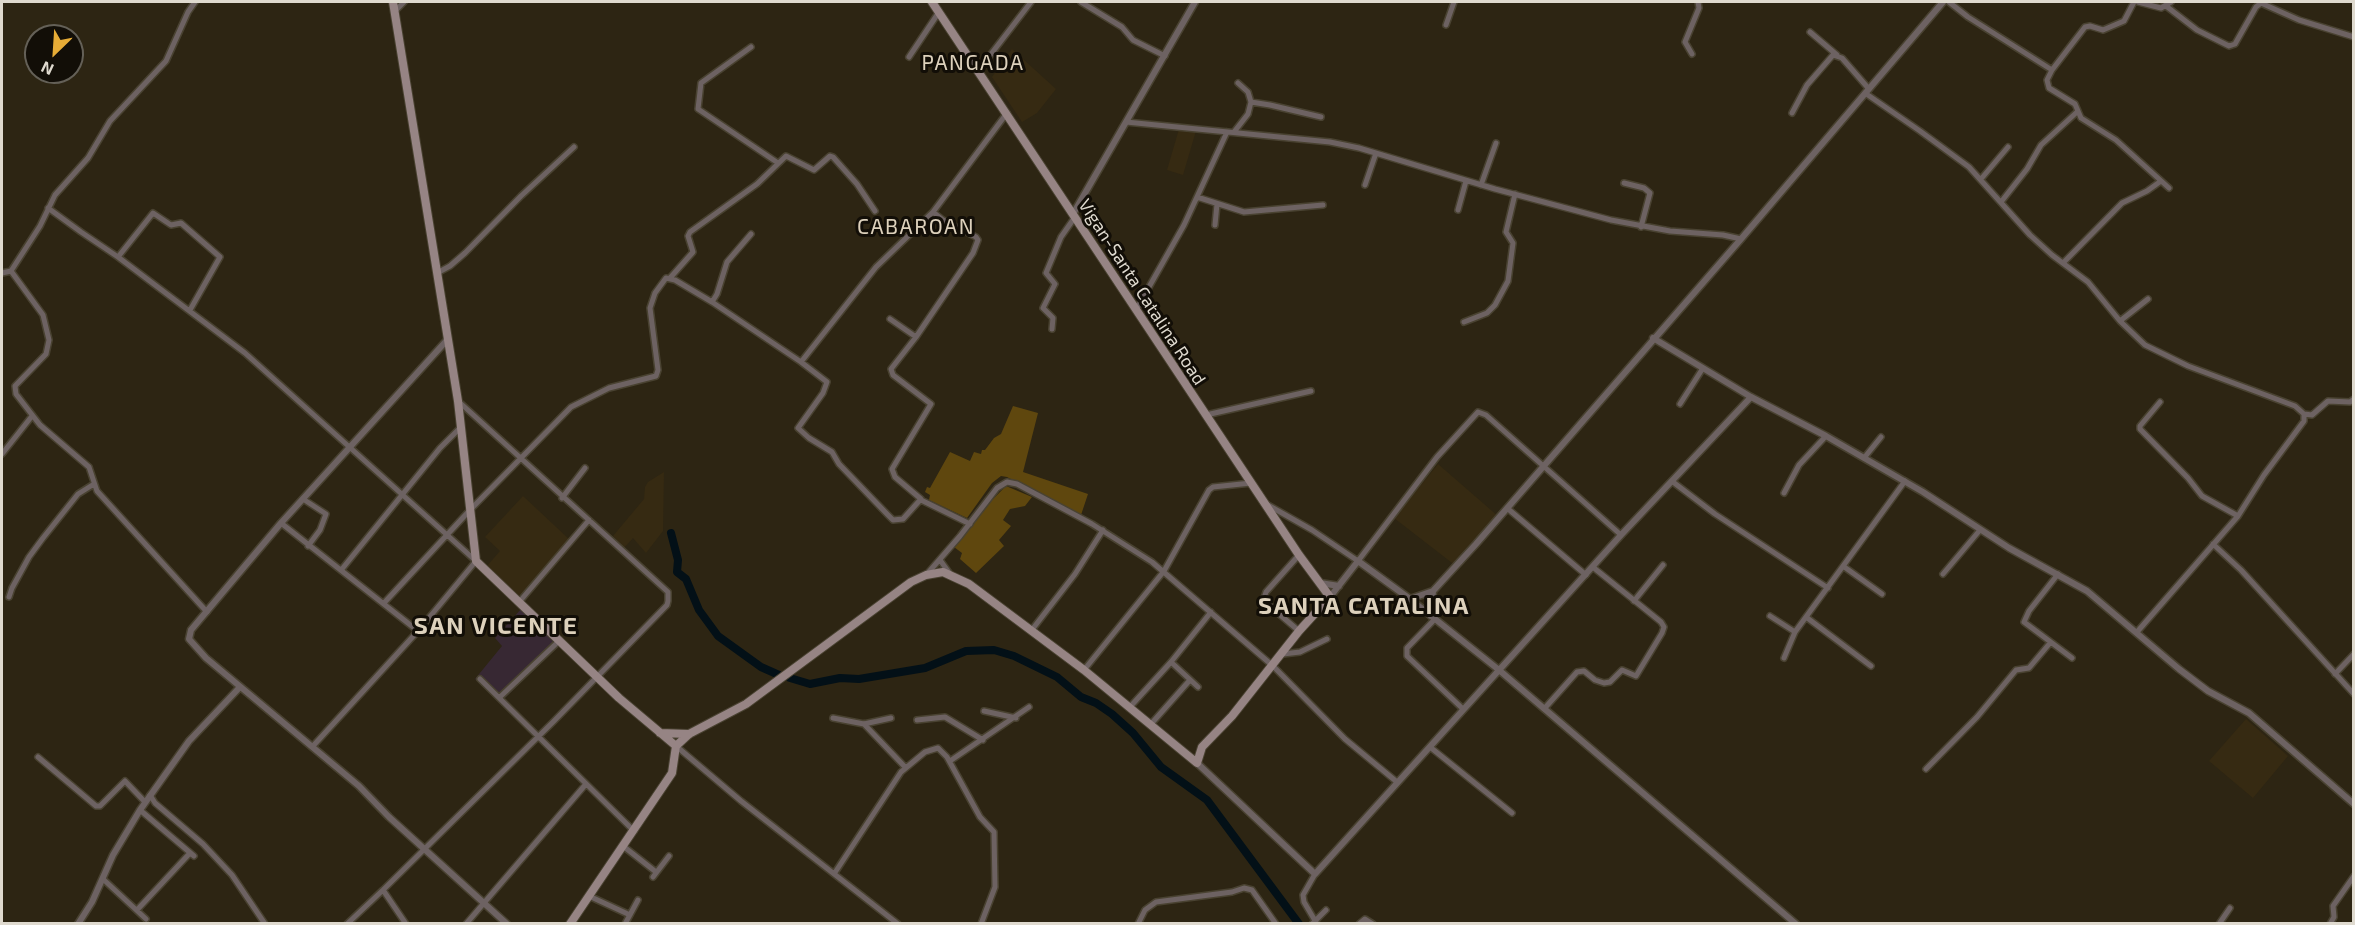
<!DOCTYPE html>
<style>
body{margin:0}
#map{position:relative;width:2355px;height:925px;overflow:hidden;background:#2d2513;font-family:"Exo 2",sans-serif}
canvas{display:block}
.frame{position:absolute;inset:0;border:3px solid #dfdacf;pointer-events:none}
.north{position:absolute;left:24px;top:24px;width:60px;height:60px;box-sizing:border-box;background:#120e07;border:2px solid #646057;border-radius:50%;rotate:205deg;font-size:16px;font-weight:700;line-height:24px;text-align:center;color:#dfdacf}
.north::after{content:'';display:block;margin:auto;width:21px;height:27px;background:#e7ac36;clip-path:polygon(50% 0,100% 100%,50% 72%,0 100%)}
</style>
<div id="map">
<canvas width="2355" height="925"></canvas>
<div class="frame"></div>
<div class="north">N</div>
</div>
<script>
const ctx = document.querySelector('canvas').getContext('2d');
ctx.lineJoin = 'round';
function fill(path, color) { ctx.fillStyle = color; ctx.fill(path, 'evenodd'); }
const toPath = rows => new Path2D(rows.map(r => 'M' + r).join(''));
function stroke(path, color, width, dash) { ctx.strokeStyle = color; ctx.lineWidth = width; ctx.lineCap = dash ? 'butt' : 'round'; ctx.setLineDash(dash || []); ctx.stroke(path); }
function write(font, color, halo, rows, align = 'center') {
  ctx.font = font + ' "Exo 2",sans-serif'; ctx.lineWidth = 6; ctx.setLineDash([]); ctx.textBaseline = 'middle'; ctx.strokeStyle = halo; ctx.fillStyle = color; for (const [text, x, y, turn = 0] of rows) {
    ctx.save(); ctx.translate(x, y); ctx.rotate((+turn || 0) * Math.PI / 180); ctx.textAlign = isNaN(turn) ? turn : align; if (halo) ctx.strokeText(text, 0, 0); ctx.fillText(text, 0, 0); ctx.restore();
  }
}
fill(toPath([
 [521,609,559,644,500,703,475,679,502,646,495,638]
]), '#372833');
fill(toPath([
 [1012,49,1056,89,1037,113,1022,122,992,77],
 [1179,129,1196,131,1183,175,1167,170],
 [1438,464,1499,517,1456,566,1394,518],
 [664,472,663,531,646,553,633,538,624,548,613,536,644,499,645,487,648,482],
 [523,496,570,540,519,598,487,566,500,551,485,537],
 [2246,719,2288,756,2253,798,2209,761]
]), '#362a12');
fill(toPath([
 [1013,406,1038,413,1023,472,1088,494,1081,515,1007,477,1001,476,992,483,967,518,929,500,930,495,925,492,927,487,930,488,950,452,970,461,974,452,981,454,982,450,985,450,994,438,1001,434],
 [1006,486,1032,497,1025,506,1010,509,1003,520,1011,526,999,540,1004,546,976,573,960,559,962,553,954,547,992,500]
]), '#5f470e');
stroke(toPath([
 [671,533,678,560,677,572,686,579,699,610,718,636,761,667,779,675],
 [790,678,810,684,840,678,859,679,925,668,966,651,994,650,1014,656,1057,677,1081,697,1096,703,1112,714,1133,733,1161,767,1207,800,1299,924]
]), '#031017', 8);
const minor = toPath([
 [1081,2,1122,27,1133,40,1165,56],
 [1949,2,1968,17,2052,70,2085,27,2090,26,2103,30,2124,21,2134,2],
 [2138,2,2161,8,2171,2],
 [2166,6,2197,30,2229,46,2235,44,2256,7,2261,3,2299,20,2354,37],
 [395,11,404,2],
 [1446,25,1454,2],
 [1810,32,1837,55],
 [751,47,701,83,698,109,778,163],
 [1692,54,1685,42,1699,8,1698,2],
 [909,57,939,12],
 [2052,70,2047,80,2049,88,2075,104,2081,118,2116,140,2169,188],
 [978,71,1031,2],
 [1238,83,1248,92,1251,102],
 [1865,93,1920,131,1969,167,2030,235,2052,255,2088,282,2120,321,2145,345,2188,366,2295,406,2304,414],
 [1792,113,1807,85,1833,55,1842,58,1869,89],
 [1126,122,1330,142,1359,148,1495,189,1611,220,1670,231,1723,235,1741,239],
 [1234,132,1248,114,1251,102,1270,105,1321,117],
 [1981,179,2008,147],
 [1624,183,1644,188,1650,193,1641,227],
 [1365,185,1376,153],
 [1481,185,1496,143],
 [1197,197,1244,212,1323,205],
 [2001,202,2027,169,2041,145,2077,112],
 [48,208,81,232,118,257,245,353,476,561,418,631,313,746],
 [1458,210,1466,181],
 [1215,225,1217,204],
 [118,257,153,213,171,225,181,223,220,257,190,310],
 [2064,262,2122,203,2147,191,2161,181],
 [11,271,43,315,49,340,46,354,15,386,16,394,40,425,89,467,97,491,207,612],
 [2,273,11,271,40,226,55,195,88,158,110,121,166,61,188,12,195,2],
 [437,273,450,266,465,253,521,196,574,147],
 [670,278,693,252,688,236,690,232,757,184,786,156,814,170,830,156,833,157,857,184,875,211],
 [712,302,717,294,727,262,751,234],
 [1136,310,1184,225,1227,132],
 [890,319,916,337],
 [2120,321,2148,299],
 [1464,322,1487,313,1495,305,1508,281,1513,243,1506,232,1515,194],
 [1052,329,1053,318,1043,308,1055,284,1046,273,1061,237,1075,217],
 [801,362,876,267,933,212,1007,113],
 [2160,402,2140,426,2140,429,2188,478,2202,496,2238,516],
 [1680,404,1703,368],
 [1206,415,1311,391],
 [2,454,32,416],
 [1864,458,1881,437],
 [1673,482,1715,514,1828,588],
 [1784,493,1799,465,1826,436],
 [562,498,585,468],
 [303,499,326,514,320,530,308,546],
 [921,500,970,524],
 [1266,504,1312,530,1358,561,1437,457,1478,412,1486,415,1621,535],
 [1507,508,1586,575],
 [281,523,418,631],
 [2213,544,2241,570,2354,694],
 [1299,555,1266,592,1264,598,1272,608,1299,631],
 [940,560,950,574],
 [1843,566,1882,594],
 [342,569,440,448,461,427],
 [927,574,960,536,997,488,1007,482,1017,484,1092,524,1152,562,1273,666,1345,739,1397,782],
 [1943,574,1980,530],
 [2058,574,2029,611,2024,622,2072,658],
 [9,597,12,588,29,557,43,538,78,494,94,484],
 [520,601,589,520],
 [1634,601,1663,565],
 [384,603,470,510,571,407,609,388,656,376,658,370,650,308,655,293,666,278,675,280,712,302,801,362,827,382,823,393,798,428,809,438,832,452,839,464,888,515,893,520,903,519,921,499,895,477,892,469,931,404,893,375,891,369,916,337,973,253,978,240,976,237,943,220,933,212],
 [1770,616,1795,632],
 [1806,617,1871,666],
 [1435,619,1407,648,1407,656,1463,709],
 [1031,631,1075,574,1103,530],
 [2137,632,2238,516,2264,475,2304,421,2304,414,2312,415,2328,401,2350,402,2354,399],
 [1283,654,1300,652,1327,639],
 [1784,658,1795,632,1905,481],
 [1171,662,1198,687],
 [1084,670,1164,571,1209,490,1213,487,1251,483],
 [2335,674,2354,654],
 [480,679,634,831],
 [500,697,560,640],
 [1129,708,1171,662,1211,612],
 [1544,709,1577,672,1584,671,1595,680,1604,683,1610,682,1622,670,1636,676,1662,633,1664,627,1661,622,1594,568],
 [984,711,1016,718],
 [833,718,864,724,891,718],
 [917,720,945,717,983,740],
 [864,724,905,767],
 [1151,724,1190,680],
 [676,746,741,801,898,924],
 [1430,747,1512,813],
 [38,757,96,806,100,806,125,781,145,802],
 [950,761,1029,707],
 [1926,769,1977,717,2016,670,2029,668,2050,643],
 [150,795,155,803,203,844,232,875,265,924],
 [140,810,194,856],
 [623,846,656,872],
 [834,874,901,772,925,752,938,748,947,757,980,817,994,832,995,887,981,924],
 [1315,874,1303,895,1304,902,1317,924],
 [653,877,669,856],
 [103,879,146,919],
 [383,890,406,924],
 [589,896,630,915],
 [137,910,190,853],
 [347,924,383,890,554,721,667,605,668,601,668,592,458,401],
 [466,924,586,784],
 [625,924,638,900],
 [1138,924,1145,910,1156,902,1232,892,1244,888,1252,890,1276,924],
 [1312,924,1326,910],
 [1359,924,1365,919,1373,924],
 [2219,924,2230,908],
 [2330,924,2334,917,2333,906,2354,876]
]);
const tertiary = toPath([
 [1073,214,1195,2],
 [1653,338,1751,397,1826,436,1923,492,2009,548,2087,591,2179,669,2208,691,2249,713,2354,804],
 [448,339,281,523,191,630,189,639,206,658,359,786,389,817,507,924],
 [1320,583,1339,586],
 [1330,597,1358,561,1410,599,1499,670,1796,924],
 [1410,599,1433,591,1476,544,1741,239,1943,2],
 [1431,616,1433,591],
 [1197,763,1315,874,1621,535,1751,397],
 [78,924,92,902,113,855,140,810,189,741,240,687]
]);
const secondary = toPath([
 [393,2,458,401,476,561,619,698,676,746],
 [660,733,689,734],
 [570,924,672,773,676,746,689,734,746,704,911,582,926,575,943,572,969,584,1084,670,1197,763,1202,747,1232,716,1299,631,1330,597,1299,555,932,2]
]);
stroke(minor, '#494231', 8);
stroke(tertiary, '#494231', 9);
stroke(secondary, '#494231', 10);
stroke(minor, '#6d6262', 5);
stroke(tertiary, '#6d6262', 6);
stroke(secondary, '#968484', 8);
write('18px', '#dfdacf', '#120e07', [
 ["Vigan-Santa Catalina Road",1142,292,57]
]);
ctx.letterSpacing = '1.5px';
write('21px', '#ddd1bc', '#120e07', [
 ["PANGADA",973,63],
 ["CABAROAN",916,227]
]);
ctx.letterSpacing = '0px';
ctx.letterSpacing = '1.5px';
write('bold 24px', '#ddd1bc', '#120e07', [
 ["SANTA CATALINA",1364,606],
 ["SAN VICENTE",496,626]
]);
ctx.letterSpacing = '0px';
</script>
